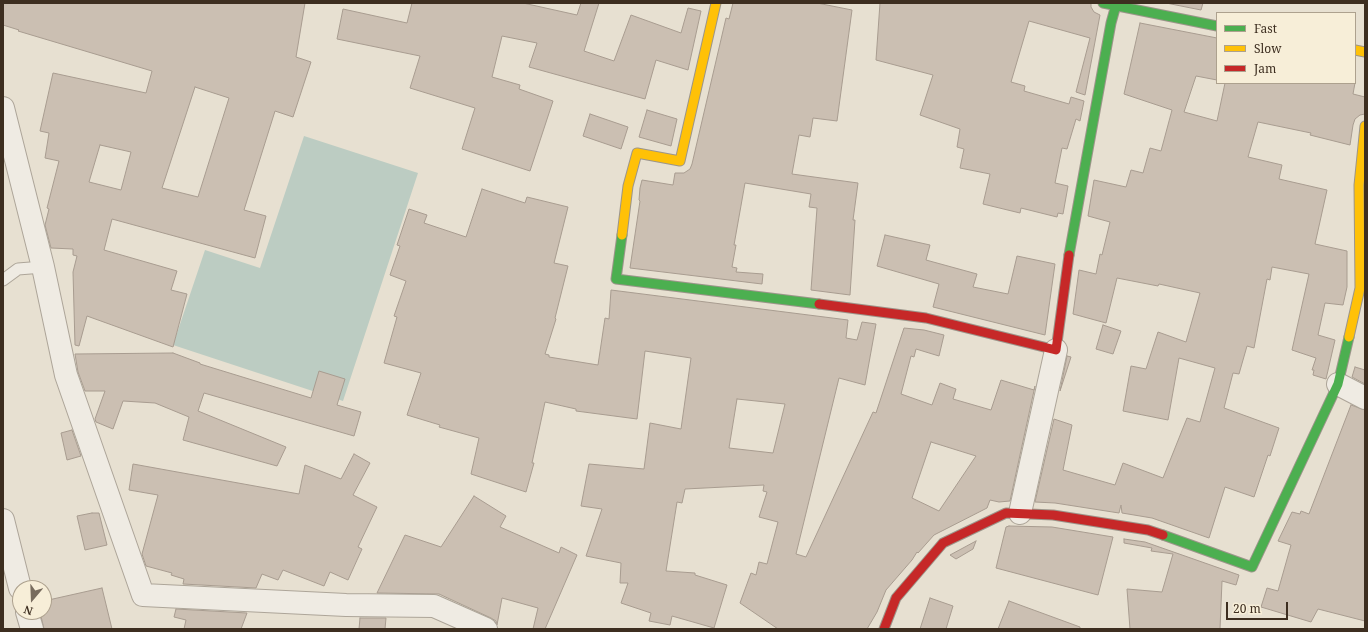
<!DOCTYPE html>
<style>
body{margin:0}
#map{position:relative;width:1368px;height:632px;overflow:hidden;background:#e7e0d1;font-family:"Noto Serif",serif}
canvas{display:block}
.frame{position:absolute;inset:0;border:4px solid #3d2e20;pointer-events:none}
.legend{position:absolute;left:1216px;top:12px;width:140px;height:72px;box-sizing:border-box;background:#f7eed8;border:1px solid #ada18e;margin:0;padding:5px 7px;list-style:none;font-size:12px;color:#3d2e20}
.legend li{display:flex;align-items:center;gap:8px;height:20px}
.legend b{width:20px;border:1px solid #ada18e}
.north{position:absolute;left:12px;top:580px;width:40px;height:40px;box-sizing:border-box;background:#f7eed8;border:1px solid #ada18e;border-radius:50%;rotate:199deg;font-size:11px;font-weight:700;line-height:16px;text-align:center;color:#3d2e20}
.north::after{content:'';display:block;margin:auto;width:14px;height:18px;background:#786c5e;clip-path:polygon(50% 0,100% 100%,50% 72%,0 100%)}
.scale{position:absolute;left:1226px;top:602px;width:62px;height:18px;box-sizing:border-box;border:2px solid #3d2e20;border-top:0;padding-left:5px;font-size:12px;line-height:14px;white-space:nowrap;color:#3d2e20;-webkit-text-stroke:3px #f7eed8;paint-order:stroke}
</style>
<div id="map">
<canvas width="1368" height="632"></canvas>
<div class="frame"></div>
<ul class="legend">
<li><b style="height:5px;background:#4caf50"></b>Fast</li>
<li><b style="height:5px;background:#ffc107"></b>Slow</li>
<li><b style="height:5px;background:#c62828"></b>Jam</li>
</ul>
<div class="north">N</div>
<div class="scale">20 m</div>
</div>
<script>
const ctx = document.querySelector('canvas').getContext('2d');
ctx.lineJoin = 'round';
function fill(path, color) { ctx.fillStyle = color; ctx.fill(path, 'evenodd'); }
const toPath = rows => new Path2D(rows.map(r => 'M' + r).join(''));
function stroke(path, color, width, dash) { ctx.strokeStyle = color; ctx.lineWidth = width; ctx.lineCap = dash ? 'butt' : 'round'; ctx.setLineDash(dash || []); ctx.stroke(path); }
fill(toPath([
 [304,136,418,173,343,401,173,345,205,250,260,268]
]), '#bcccc2');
const building = toPath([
 [3,3,305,3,296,57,311,62,293,117,275,111,244,210,266,216,255,258,112,219,104,250,177,271,171,290,187,294,173,347,87,316,79,346,75,345,73,272,77,256,73,255,73,249,51,248,45,225,49,209,47,208,59,161,45,158,49,133,40,131,53,73,146,93,152,71,18,31,19,30,3,25,3,3],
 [195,87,229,98,198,197,162,188,195,87],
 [100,145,131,152,121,190,89,182,100,145],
 [412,3,523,3,577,15,581,3,599,3,584,51,614,61,631,15,681,33,688,8,701,11,688,70,656,60,645,99,529,67,537,43,502,36,492,77,520,85,519,89,553,101,530,171,462,149,475,108,410,88,420,56,337,39,343,9,407,23,412,3],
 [733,3,817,3,852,10,837,121,813,118,810,137,799,135,792,174,858,183,853,220,855,220,850,295,811,290,817,208,809,207,811,194,745,183,734,245,736,245,732,267,737,268,736,272,763,274,762,284,630,268,640,201,639,200,640,188,642,180,673,185,675,173,684,173,690,169,692,164,726,18,729,19,733,3],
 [880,3,1091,3,1091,7,1094,12,1100,15,1085,95,1076,92,1090,38,1029,21,1011,82,1025,86,1024,91,1069,104,1071,97,1084,101,1080,121,1076,119,1067,149,1062,148,1055,183,1068,186,1063,214,1058,213,1057,217,1021,208,1020,213,983,204,990,174,960,168,964,149,957,147,960,129,920,115,933,75,876,60,880,3],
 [1166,3,1203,3,1201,10,1166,3],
 [1140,23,1217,38,1217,80,1196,76,1184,112,1217,121,1225,83,1355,83,1353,94,1365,97,1365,114,1360,115,1355,119,1353,125,1350,145,1310,135,1311,133,1258,122,1248,157,1282,165,1279,179,1327,190,1315,244,1347,251,1347,287,1343,305,1325,303,1318,335,1335,340,1326,379,1313,375,1314,370,1312,370,1316,358,1292,350,1309,274,1272,267,1270,280,1267,279,1254,348,1247,346,1239,374,1233,373,1224,408,1279,428,1270,456,1268,455,1254,497,1225,487,1209,538,1152,518,1122,513,1121,505,1119,513,1055,503,1035,502,1054,419,1072,425,1063,470,1115,485,1123,463,1163,478,1187,418,1200,422,1215,368,1179,358,1168,420,1123,411,1131,366,1146,369,1158,332,1186,342,1200,293,1159,284,1158,286,1117,278,1106,323,1073,314,1079,270,1096,274,1100,254,1102,255,1110,222,1088,216,1094,180,1126,187,1131,170,1143,173,1150,148,1161,151,1172,110,1124,94,1140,23],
 [647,110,677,119,671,146,639,137,647,110],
 [590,114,628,127,621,149,583,136,590,114],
 [482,189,525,203,527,197,568,207,554,263,568,266,555,318,556,319,545,354,549,355,549,357,598,365,605,318,609,319,611,290,848,320,846,338,857,340,862,322,876,324,865,385,839,378,796,554,806,557,873,412,876,413,904,328,924,330,944,335,939,356,916,349,914,357,911,356,901,394,932,405,940,383,956,389,953,399,991,410,1001,380,1034,390,1035,386,1010,501,999,502,990,500,987,508,934,535,918,553,917,552,912,560,886,590,877,612,867,629,778,629,740,603,751,573,756,575,759,562,767,564,778,522,759,517,767,492,763,491,764,485,685,489,682,503,677,502,666,571,695,573,695,575,727,585,714,628,672,616,670,625,649,621,651,613,621,603,628,583,620,583,621,563,586,556,602,509,581,506,589,464,644,469,650,423,681,429,691,358,645,351,637,419,576,411,576,409,545,402,532,463,534,463,526,492,471,474,479,438,439,427,440,425,407,415,421,373,384,363,397,317,394,316,406,281,390,275,400,246,397,245,409,209,427,215,424,223,466,237,482,189],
 [737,399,785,404,773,453,729,448,737,399],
 [931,442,976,456,939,511,912,498,931,442],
 [885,235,930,245,926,260,977,274,973,287,1008,294,1017,256,1055,264,1045,335,933,307,939,284,877,266,885,235],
 [1103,325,1121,331,1113,354,1096,349,1103,325],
 [173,353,200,363,200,364,311,398,319,371,345,379,337,405,361,412,354,436,204,393,198,411,286,447,277,466,183,440,189,417,155,403,123,401,113,429,96,422,95,419,105,391,85,391,78,372,75,354,173,353],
 [1067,356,1071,357,1060,391,1067,356],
 [1355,367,1365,370,1365,384,1352,377,1355,367],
 [1351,405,1365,410,1365,621,1318,609,1311,622,1261,607,1267,588,1278,591,1291,545,1278,541,1292,512,1300,514,1301,511,1309,514,1351,405],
 [72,430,81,456,67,460,61,433,72,430],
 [354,454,370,463,353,495,377,507,358,547,362,549,348,580,330,572,324,586,283,570,278,580,262,574,256,588,183,584,184,579,171,575,172,573,146,566,142,554,158,495,129,490,133,464,299,494,305,465,341,479,354,454],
 [474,496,506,516,500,527,559,553,561,547,577,555,545,629,533,629,538,608,502,598,497,625,496,621,491,618,439,594,377,593,405,535,441,547,474,496],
 [92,513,99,513,107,545,85,550,77,516,92,513],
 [1009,526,1052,527,1113,537,1098,595,996,568,1006,527,1009,526],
 [1124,539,1145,542,1239,575,1236,585,1222,581,1220,629,1130,629,1127,589,1162,592,1173,554,1151,551,1152,548,1124,543,1124,539],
 [976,541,973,549,956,559,950,555,976,541],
 [102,588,112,629,44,629,40,612,44,612,44,601,102,588],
 [930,598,953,606,946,629,920,629,930,598],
 [1009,601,1080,627,1080,629,998,629,1009,601],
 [176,609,247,613,241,629,184,629,186,620,174,617,176,609],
 [360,618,386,618,385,629,359,629,360,618]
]);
fill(building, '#cbbfb2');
stroke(building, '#a89c90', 1);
const lane = toPath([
 [3,280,18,269,43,267]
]);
const street = toPath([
 [3,108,43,267,66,375,143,595,346,605,434,606,486,629],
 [1338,384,1365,398],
 [1020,513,1056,350],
 [3,520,20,588],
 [27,612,32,629]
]);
const fast = toPath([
 [1103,3,1217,26],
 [622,235,616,279,819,304],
 [1069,255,1111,23,1116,5],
 [1163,535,1252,567,1338,384,1349,337]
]);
const slow = toPath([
 [1355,50,1365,52],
 [622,235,628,186,637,153,680,161,716,3],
 [1349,337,1360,288,1359,185,1365,126]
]);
const jam = toPath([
 [819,304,926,318,1056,350,1069,255],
 [884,629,896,598,943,543,1006,513,1053,515,1148,530,1163,535]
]);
stroke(lane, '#ada599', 13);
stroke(street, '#ada599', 24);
stroke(fast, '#9c958a', 11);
stroke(slow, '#9c958a', 11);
stroke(jam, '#9c958a', 11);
stroke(lane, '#efebe3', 11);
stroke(street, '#efebe3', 22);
stroke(fast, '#4caf50', 9);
stroke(slow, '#ffc107', 9);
stroke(jam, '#c62828', 9);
</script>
